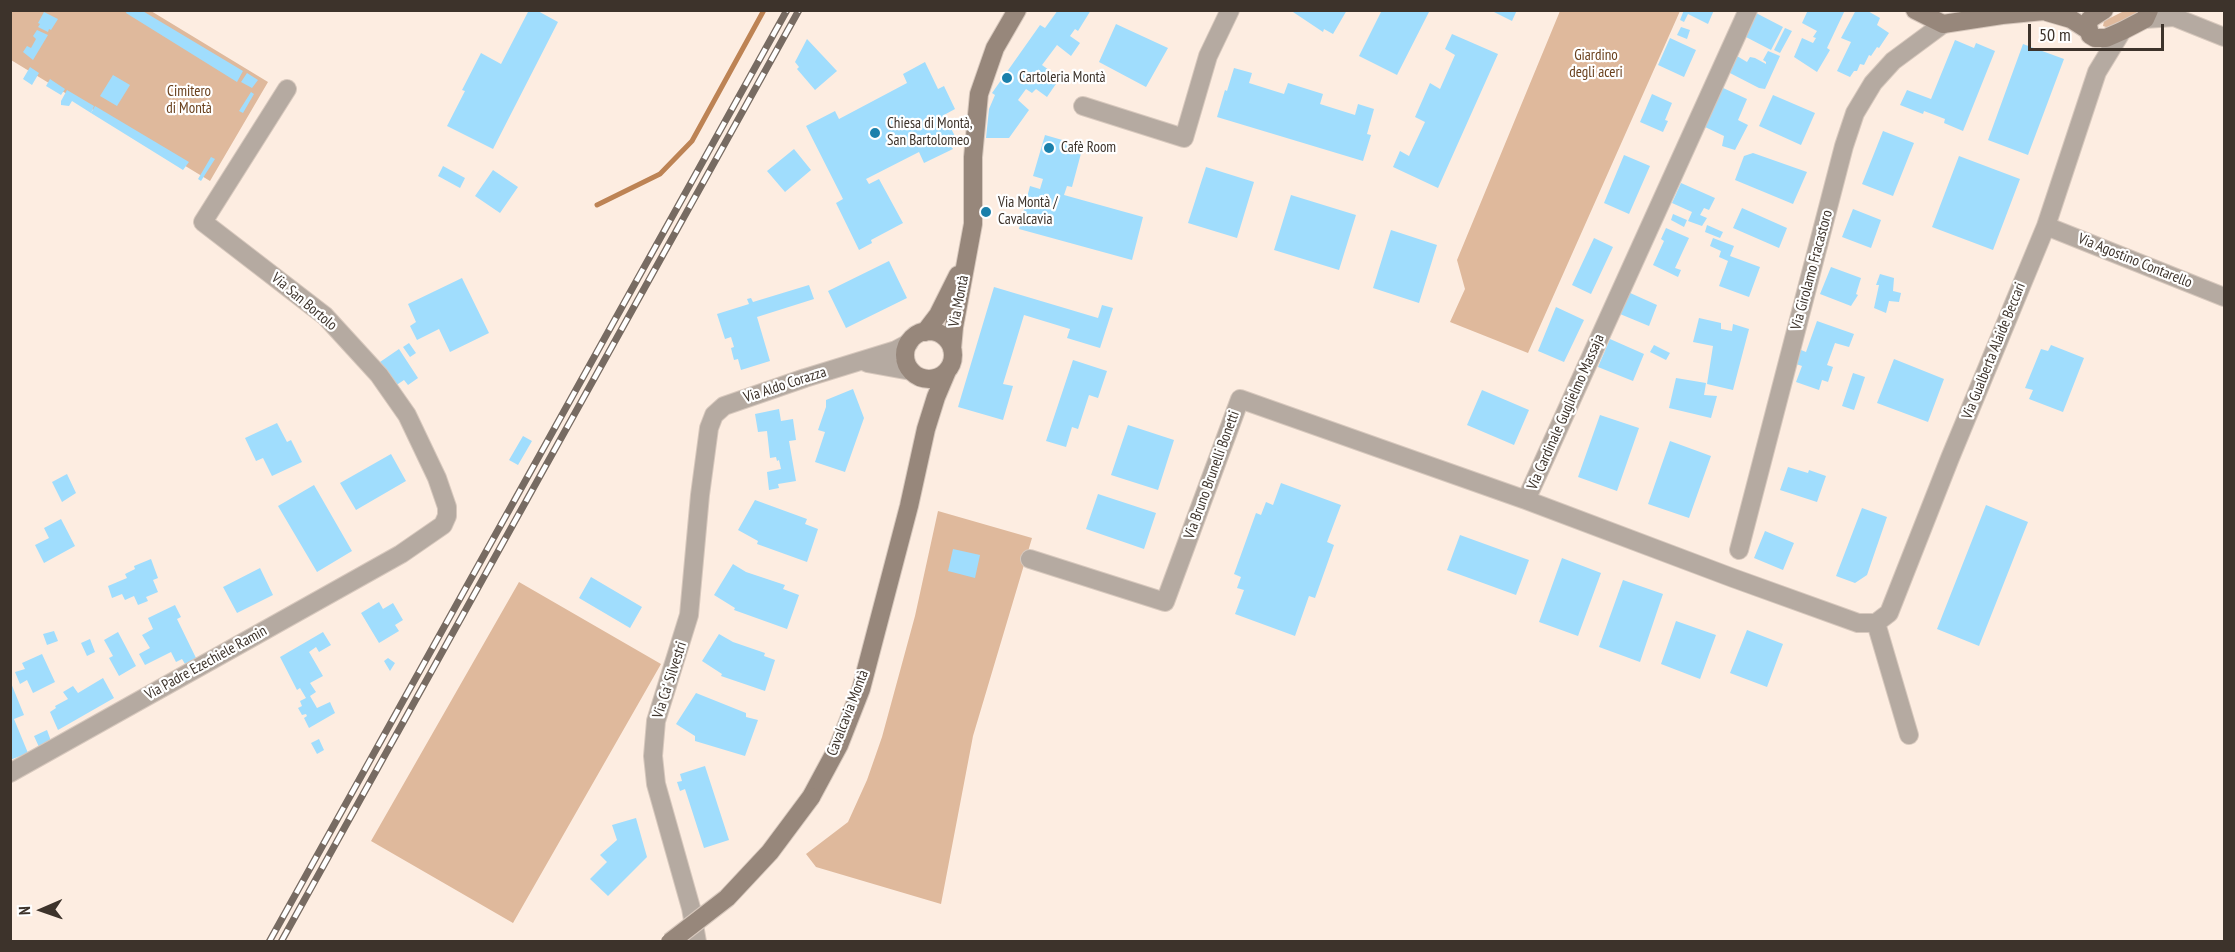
<!DOCTYPE html>
<meta charset="utf-8">
<style>
body{margin:0}
#map{position:relative;width:2235px;height:952px;overflow:hidden;background:#fdede1;font-family:"PT Sans Narrow",sans-serif}
canvas{display:block}
.frame{position:absolute;inset:0;border:12px solid #3d332b;pointer-events:none}
.north{position:absolute;left:12px;top:880px;width:60px;height:60px;-webkit-text-stroke:4px #fff;paint-order:stroke;rotate:268deg;font-size:16px;font-weight:700;line-height:24px;text-align:center;color:#3d332b}
.north::after{content:'';display:block;margin:auto;width:21px;height:27px;background:#3d332b;clip-path:polygon(50% 0,100% 100%,50% 72%,0 100%)}
.scale{position:absolute;left:2028px;top:24px;width:136px;height:27px;box-sizing:border-box;border:3px solid #3d332b;border-top:0;padding-left:8px;font-size:18px;line-height:21px;white-space:nowrap;color:#3d332b;-webkit-text-stroke:4px #fff;paint-order:stroke}
</style>
<div id="map">
<canvas width="2235" height="952"></canvas>
<div class="frame"></div>
<div class="north">N</div>
<div class="scale">50 m</div>
</div>
<script>
const ctx = document.querySelector('canvas').getContext('2d');
ctx.lineJoin = 'round';
function fill(path, color) { ctx.fillStyle = color; ctx.fill(path, 'evenodd'); }
const toPath = rows => new Path2D(rows.map(r => 'M' + r).join(''));
function stroke(path, color, width, dash) { ctx.strokeStyle = color; ctx.lineWidth = width; ctx.lineCap = dash ? 'butt' : 'round'; ctx.setLineDash(dash || []); ctx.stroke(path); }
function write(font, color, halo, rows, align = 'center') {
  ctx.font = font + ' "PT Sans Narrow",sans-serif'; ctx.lineWidth = 4.5; ctx.setLineDash([]); ctx.textBaseline = 'middle'; ctx.strokeStyle = halo; ctx.fillStyle = color; for (const [text, x, y, turn = 0] of rows) {
    ctx.save(); ctx.translate(x, y); ctx.rotate((+turn || 0) * Math.PI / 180); ctx.textAlign = isNaN(turn) ? turn : align; if (halo) ctx.strokeText(text, 0, 0); ctx.fillText(text, 0, 0); ctx.restore();
  }
}
fill(toPath([
 [10,11,151,11,268,82,210,181,11,60],
 [1560,11,1680,11,1528,353,1450,322,1465,289,1457,260],
 [2124,11,2138,11,2135,15,2109,28,2103,26,2104,21],
 [938,511,1032,538,973,736,941,904,816,867,806,854,848,822,867,780,882,737,915,616],
 [519,582,661,664,513,923,371,841]
]), '#dfb99c');
stroke(toPath([
 [597,205,660,174,692,141,764,10]
]), '#bd8354', 5);
fill(toPath([
 [127,10,141,10,243,71,237,82,126,13],
 [529,10,536,10,558,22,493,149,447,126,465,91,462,90,481,53,501,64],
 [1058,10,1091,10,1078,31,1075,29,1070,36,1080,43,1071,56,1057,45,1042,65,1060,78,1047,97,1036,89,1032,93,1026,89,1018,100,1029,110,1009,138,986,138,989,109,995,95,992,93,1040,25,1045,28],
 [1290,10,1347,10,1333,34,1324,29,1323,32],
 [1382,10,1430,10,1397,75,1359,56],
 [1490,10,1517,10,1512,21],
 [1684,10,1714,10,1708,24,1688,14,1684,22,1680,20],
 [1808,10,1845,10,1827,48,1830,50,1817,72,1794,57,1802,38,1813,43,1816,38,1813,37,1817,31,1802,23],
 [1856,10,1866,10,1880,18,1877,25,1889,33,1879,48,1877,47,1871,56,1869,55,1864,65,1860,64,1857,71,1854,71,1850,77,1837,71,1851,42,1841,38],
 [44,12,58,19,51,30,49,29,48,32,38,27,40,24,38,23],
 [1756,13,1783,27,1771,50,1744,36],
 [1116,24,1168,48,1146,87,1099,62],
 [1681,27,1690,30,1687,39,1677,35],
 [1785,28,1792,31,1780,53,1774,50],
 [37,30,48,35,33,60,23,52,27,46,31,48,36,39,33,36],
 [1452,34,1498,54,1438,188,1393,167,1400,151,1409,156,1425,122,1415,117,1430,83,1440,89,1455,55,1445,49],
 [1670,38,1696,50,1684,77,1658,65],
 [807,39,837,71,815,90,797,69,799,67,795,62],
 [1955,40,1974,48,1976,43,1995,51,1963,131,1944,123,1945,119,1924,111,1923,114,1900,105,1907,90,1931,99],
 [2023,44,2064,59,2028,155,1988,140],
 [1768,51,1780,56,1765,89,1759,88,1728,72,1737,56,1747,62,1750,57,1755,58,1766,64,1766,62,1763,60],
 [925,62,938,89,944,86,955,109,944,115,958,142,951,146,953,149,924,163,919,152,866,179,869,184,879,179,903,223,871,240,872,243,859,250,836,203,843,199,806,126,835,111,839,119,907,83,903,74],
 [30,67,39,73,32,85,23,79],
 [1234,68,1252,73,1249,83,1284,94,1288,83,1323,94,1320,104,1355,115,1358,104,1374,109,1367,134,1371,135,1363,161,1217,117,1225,90,1227,91],
 [247,73,258,80,252,88,241,82],
 [113,75,130,85,117,106,100,96],
 [50,79,65,89,61,95,46,86],
 [1721,87,1747,99,1738,120,1748,125,1735,150,1722,146,1724,136,1705,127],
 [67,90,94,106,91,113,72,101,69,106,61,105,61,101],
 [251,92,254,94,243,113,239,111],
 [1652,94,1672,103,1665,120,1668,121,1663,132,1640,122],
 [1773,95,1815,113,1801,145,1759,126],
 [95,106,189,162,183,170,91,113],
 [1883,131,1914,143,1893,196,1862,184],
 [1045,135,1083,146,1072,187,1067,186,1064,195,1143,217,1132,260,1019,229,1030,186,1040,189,1043,179,1033,176],
 [794,149,811,170,785,192,767,171],
 [1753,153,1807,172,1793,204,1735,180,1744,156],
 [1624,155,1650,166,1629,214,1604,203],
 [1959,156,2020,179,1993,250,1932,227],
 [211,157,215,159,201,181,198,179],
 [443,166,465,178,460,188,438,176],
 [1206,167,1254,182,1237,238,1188,223],
 [493,170,518,187,500,213,475,196],
 [1681,183,1715,198,1709,210,1704,208,1700,215,1707,218,1702,226,1688,221,1692,212,1672,203],
 [1291,195,1356,215,1339,270,1274,250],
 [1742,208,1787,228,1779,248,1733,228],
 [1853,209,1881,220,1871,248,1842,237],
 [1673,214,1687,220,1684,227,1671,220],
 [1707,225,1723,232,1720,238,1705,232],
 [1666,228,1689,238,1675,268,1681,270,1678,277,1653,265,1664,241,1661,239],
 [1391,230,1437,245,1419,303,1373,288],
 [1594,238,1613,247,1591,294,1572,285],
 [1713,238,1734,246,1730,256,1760,267,1749,297,1719,286,1728,261,1719,257,1721,251,1710,246],
 [889,261,907,298,846,328,828,291],
 [1831,267,1861,278,1856,294,1858,295,1851,306,1820,294],
 [1880,274,1894,278,1893,291,1901,293,1899,302,1889,301,1886,313,1874,308,1879,285,1876,285],
 [462,278,489,333,450,352,439,329,417,340,410,326,416,322,408,304],
 [809,285,814,299,757,317,770,361,741,370,738,359,734,360,731,348,734,347,731,337,725,339,717,314,749,304,747,299,751,298,753,302],
 [994,287,1098,318,1102,305,1113,308,1100,348,1067,338,1070,329,1024,315,1003,384,1013,386,1003,420,958,407],
 [1628,292,1657,305,1649,326,1620,314],
 [1556,307,1584,320,1564,362,1538,351],
 [1699,318,1721,323,1721,329,1732,331,1733,324,1749,329,1733,390,1707,384,1713,346,1693,342],
 [1817,321,1854,334,1849,347,1835,343,1827,365,1833,367,1828,382,1822,380,1819,390,1796,382,1802,366,1796,364,1801,350,1806,352],
 [1610,339,1644,354,1633,381,1598,367],
 [409,343,416,353,410,357,403,347],
 [1654,345,1670,353,1666,360,1650,352],
 [2051,345,2084,358,2063,412,2029,399,2033,390,2025,388,2041,349,2048,351],
 [399,349,418,378,408,385,404,380,395,386,380,362],
 [1894,359,1944,379,1928,422,1877,403],
 [1073,360,1107,371,1098,398,1089,395,1078,429,1072,427,1066,447,1046,441],
 [1853,373,1865,377,1854,410,1842,406],
 [1676,378,1706,383,1704,395,1717,396,1711,418,1669,408],
 [853,389,864,418,845,472,815,462,825,432,818,430,826,407,826,400],
 [1482,390,1529,410,1514,445,1467,425],
 [779,409,781,421,793,419,796,440,789,441,796,481,778,484,779,488,769,490,767,472,781,469,779,460,777,461,776,457,770,458,767,431,758,432,755,414],
 [1600,415,1639,428,1617,491,1578,477],
 [277,423,287,442,291,440,302,462,272,476,263,458,256,461,245,438],
 [1128,425,1174,440,1158,490,1111,475],
 [523,436,532,441,518,465,509,460],
 [1670,441,1711,456,1689,518,1648,504],
 [391,454,406,481,356,510,340,483],
 [1788,467,1808,473,1809,470,1826,476,1817,502,1780,490],
 [67,474,76,493,62,502,52,482],
 [1281,483,1341,505,1327,542,1334,545,1315,598,1309,596,1295,636,1235,614,1244,590,1237,588,1241,577,1234,574,1256,513,1261,515,1266,502,1273,505],
 [314,485,352,551,317,572,278,506],
 [1098,494,1156,513,1144,549,1086,529],
 [755,500,807,519,805,524,818,529,807,562,757,544,758,541,738,530],
 [1986,505,2028,522,1979,646,1937,629],
 [1862,508,1887,517,1867,575,1855,583,1836,576],
 [61,519,75,546,44,563,35,545,49,538,44,528],
 [1765,531,1794,543,1783,570,1754,558],
 [1460,535,1529,560,1516,595,1447,570],
 [953,549,980,555,975,578,948,571],
 [1562,558,1601,573,1578,636,1539,622],
 [151,559,158,578,153,580,158,592,146,597,148,601,138,605,134,596,125,600,122,594,112,598,108,586,127,578,125,574,135,569,134,566],
 [733,564,746,572,785,585,783,589,799,595,787,629,734,610,735,608,714,595],
 [260,568,273,595,237,613,223,587],
 [591,577,642,607,630,628,579,598],
 [1623,580,1663,594,1640,662,1599,647],
 [379,602,383,609,393,603,403,620,395,625,399,631,379,643,361,613],
 [175,605,181,617,177,619,196,658,185,664,182,659,176,662,171,652,145,665,139,654,150,648,142,635,153,629,148,618],
 [1676,621,1716,635,1700,679,1661,664],
 [1747,630,1783,644,1767,687,1730,673],
 [54,631,58,641,47,645,43,634],
 [118,632,136,666,119,676,109,658,113,656,104,640],
 [323,632,331,645,319,652,316,647,309,652,323,676,310,683,316,692,310,696,317,708,330,702,335,713,309,728,304,718,307,716,306,714,302,715,298,708,302,706,300,701,306,698,300,688,297,690,280,657],
 [719,634,733,642,765,653,764,656,775,660,765,691,721,676,722,674,702,661],
 [90,639,95,652,87,656,81,643],
 [42,654,55,682,33,693,27,680,20,684,15,672,25,669,22,663],
 [388,658,395,663,390,671,384,661],
 [103,678,114,698,58,730,50,712,56,708,55,706,68,699,63,692,73,686,78,693],
 [11,683,24,715,14,719,28,753,10,760],
 [696,693,746,713,746,717,758,720,745,756,695,741,695,736,676,724],
 [47,730,51,741,39,747,34,736],
 [319,739,324,750,317,754,311,743],
 [705,766,729,840,704,848,685,789,680,791,677,782,682,781,680,774],
 [636,818,647,857,608,896,590,879,607,862,600,855,617,840,612,825]
]), '#a0ddfd');
const street = toPath([
 [2174,17,2224,37],
 [2145,19,2174,17,2162,10],
 [1083,106,1184,138,1208,56,1230,10],
 [2046,226,2224,297],
 [867,363,911,371],
 [1526,500,1748,10],
 [1739,550,1844,146,1855,113,1873,83,1893,61,1943,24],
 [1030,559,1165,602,1240,399,1526,500,1733,578,1858,623,1876,623],
 [1876,623,1889,613,1950,458,2046,226,2097,72,2122,31],
 [1876,623,1909,735],
 [10,773,401,554,443,525,447,516,447,507,437,478,407,415,379,375,325,316,203,222,287,89],
 [697,942,691,908,656,784,653,756,656,721,689,615,700,495,709,428,714,415,724,406,805,378,896,350,909,343]
]);
const secondary = toPath([
 [1915,10,1943,24,2002,15,2054,10],
 [2104,10,2090,19,2088,25,2090,35,2095,38,2106,38,2122,31,2145,19,2149,10],
 [2047,12,2071,19,2088,30],
 '905 355a24 24 0 1 1 48 0a24 24 0 1 1-48 0Z',
 [925,332,938,315,958,275],
 [952,349,954,327,973,224,973,157,979,94,995,48,1017,10],
 [811,797,839,745,861,689,909,506,926,429,936,397,947,371]
]);
stroke(street, '#d7c8bd', 20);
stroke(secondary, '#d7c8bd', 20);
stroke(street, '#b5aaa1', 18);
stroke(secondary, '#97877b', 18);
const rail = toPath([
 [269,942,787,10],
 [281,942,799,10]
]);
stroke(rail, '#776b62', 7);
stroke(rail, '#fff', 4.5, [14]);
const secondaryBridge = toPath([
 [670,942,727,898,770,852,811,797]
]);
stroke(secondaryBridge, '#d7c8bd', 20, []);
stroke(secondaryBridge, '#97877b', 18);
for (const [x, y, r, color] of [
 [1007,78,6,"#1b80ab"],
 [875,133,6,"#1b80ab"],
 [1049,148,6,"#1b80ab"],
 [986,212,6,"#1b80ab"]
]) { const dot = new Path2D(); dot.arc(x, y, r, 0, 2 * Math.PI); ctx.fillStyle = color; ctx.fill(dot); stroke(dot, '#fff', 2); }
write('15px', '#6a411d', '#fff', [
 ["Giardino",1596,56],
 ["degli aceri",1596,73],
 ["Cimitero",189,92],
 ["di Montà",189,109]
]);
write('15px', '#3d332b', '#fff', [
 ["Cartoleria Montà",1019,78],
 ["Chiesa di Montà,",887,124],
 ["San Bartolomeo",887,141],
 ["Cafè Room",1061,148],
 ["Via Montà /",998,203],
 ["Cavalcavia",998,220]
], 'left');
write('15px', '#3d332b', '#fff', [
 ["Via Agostino Contarello",2135,261,22],
 ["Via Girolamo Fracastoro",1812,270,-75],
 ["Via Montà",959,301,-79],
 ["Via San Bortolo",304,302,40],
 ["Via Gualberta Alaide Beccari",1994,351,-68],
 ["Via Aldo Corazza",785,385,-18],
 ["Via Cardinale Guglielmo Massaja",1566,412,-66],
 ["Via Bruno Brunelli Bonetti",1212,475,-70],
 ["Via Padre Ezechiele Ramin",206,663,-29],
 ["Via Ca' Silvestri",670,680,-72],
 ["Cavalcavia Montà",848,713,-69]
]);
</script>
